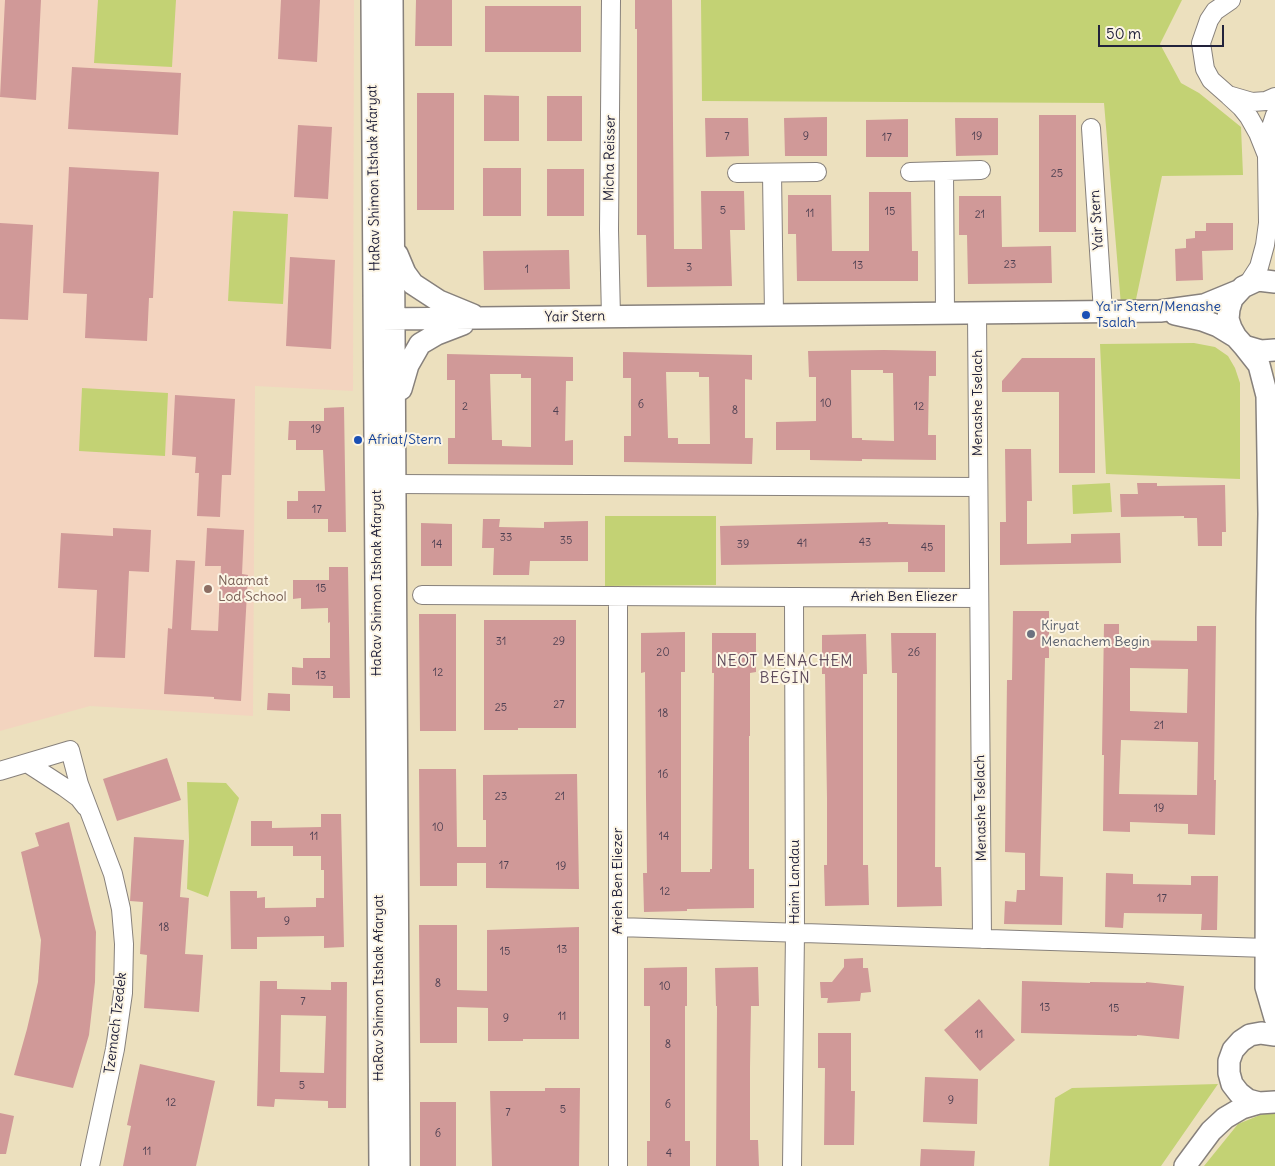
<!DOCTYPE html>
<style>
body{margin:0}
#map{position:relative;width:1275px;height:1166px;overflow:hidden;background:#ece0be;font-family:Delius,sans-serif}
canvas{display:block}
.scale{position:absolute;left:1098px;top:25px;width:126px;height:22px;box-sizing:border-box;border:2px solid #22223b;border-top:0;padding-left:6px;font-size:15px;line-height:18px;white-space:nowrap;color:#22223b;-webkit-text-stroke:4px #fcf5e5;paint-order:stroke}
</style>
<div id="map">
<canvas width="1275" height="1166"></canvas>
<div class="scale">50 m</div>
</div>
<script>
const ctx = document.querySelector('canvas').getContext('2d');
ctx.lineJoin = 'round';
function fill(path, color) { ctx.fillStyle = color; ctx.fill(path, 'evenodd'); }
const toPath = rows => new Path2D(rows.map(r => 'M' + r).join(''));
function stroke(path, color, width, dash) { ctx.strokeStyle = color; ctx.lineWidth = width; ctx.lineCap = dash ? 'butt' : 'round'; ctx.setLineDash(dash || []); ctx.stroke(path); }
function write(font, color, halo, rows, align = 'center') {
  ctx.font = font + ' Delius,sans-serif'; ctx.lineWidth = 4; ctx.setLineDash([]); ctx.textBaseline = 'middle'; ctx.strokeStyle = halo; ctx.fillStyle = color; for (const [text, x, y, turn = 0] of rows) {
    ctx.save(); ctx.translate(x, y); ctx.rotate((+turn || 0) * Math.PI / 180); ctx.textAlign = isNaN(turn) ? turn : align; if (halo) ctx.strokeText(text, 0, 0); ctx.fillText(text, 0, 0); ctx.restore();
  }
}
fill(toPath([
 [0,0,354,0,353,391,255,386,253,716,90,706,0,731]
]), '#f3d4bf');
fill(toPath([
 [98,0,176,0,172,67,94,63],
 [701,0,1182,0,1160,44,1181,83,1199,93,1241,127,1243,175,1162,176,1135,304,1121,305,1104,103,702,101],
 [233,211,288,214,283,304,228,301],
 [1194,343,1215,347,1228,356,1235,368,1240,383,1240,479,1106,474,1100,344],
 [82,388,168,393,165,456,79,451],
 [1110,483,1112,512,1073,514,1072,485],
 [605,516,716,516,716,585,605,586],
 [187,782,226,783,239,798,208,897,187,889,189,840],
 [1218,1084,1161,1166,1049,1166,1055,1098,1072,1088],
 [1275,1109,1275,1166,1204,1166,1238,1124]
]), '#c3d274');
fill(toPath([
 [5,0,41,0,36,100,0,97],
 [281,0,320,0,317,62,278,59],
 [416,0,452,0,452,46,415,46],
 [635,0,672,0,674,249,702,249,701,191,744,191,745,230,730,230,732,286,647,287,646,235,637,235,637,29,635,29],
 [485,6,581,6,581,52,485,52],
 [72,67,181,73,178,135,68,129],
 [417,93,454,93,454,210,417,210],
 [484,95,519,96,519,141,484,141],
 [547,96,582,96,582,141,547,141],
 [1039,115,1076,115,1076,232,1039,232],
 [827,117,827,156,785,156,784,118],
 [705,118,748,118,749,156,706,157],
 [955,118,998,118,998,155,956,156],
 [908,119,908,157,866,157,866,120],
 [298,125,332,127,328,199,294,197],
 [69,167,159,172,153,298,149,298,147,341,85,338,87,294,63,293],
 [483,168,521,168,521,216,483,216],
 [547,169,584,169,584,216,547,216],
 [869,192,911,192,912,251,918,251,918,281,797,281,796,234,788,234,788,195,831,195,832,251,869,251],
 [959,196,1001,196,1002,247,1051,246,1052,283,968,284,967,235,959,235],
 [0,223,33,225,28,320,0,319],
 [1206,223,1233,223,1233,250,1202,251,1203,280,1176,281,1175,249,1186,248,1186,239,1195,238,1195,231,1206,231],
 [569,250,570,289,484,290,483,251],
 [290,257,335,260,331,349,286,346],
 [884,350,936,351,936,376,929,376,928,435,936,435,936,460,862,459,862,461,810,460,810,450,776,450,776,422,816,421,816,377,809,377,808,351],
 [851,370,883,370,883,373,893,373,894,441,862,440,862,438,852,438],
 [623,352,752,355,752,380,745,379,745,438,753,438,752,464,624,462,624,436,631,436,631,378,623,378],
 [666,372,699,372,699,377,709,377,710,444,678,444,678,438,668,438],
 [447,354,573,357,573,381,566,381,565,441,573,440,573,465,448,464,448,438,455,438,455,380,447,380],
 [490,374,521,374,521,378,531,378,531,447,502,446,502,440,492,440],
 [1022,358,1095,358,1095,473,1059,473,1059,392,1002,392,1002,381],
 [175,395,235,399,231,475,222,475,220,517,197,516,199,473,195,473,196,457,172,455],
 [344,407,346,532,328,532,328,519,287,519,287,501,298,501,298,491,325,491,323,450,296,450,296,440,288,440,289,421,324,421,324,408],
 [1005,449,1031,449,1032,501,1027,501,1027,544,1071,543,1071,534,1120,533,1121,563,1000,565,1000,522,1006,522],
 [1137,483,1157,483,1157,486,1225,485,1226,532,1222,532,1222,546,1198,546,1197,518,1184,518,1184,516,1121,517,1120,494,1138,494],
 [483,519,500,519,499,527,544,528,544,522,588,521,588,561,530,561,529,575,493,575,494,548,482,548],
 [888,522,888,524,945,525,945,572,908,572,908,562,721,565,720,526],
 [421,523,452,524,452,566,421,566],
 [113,528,151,530,149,572,129,571,125,658,94,657,97,590,58,588,61,533,113,536],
 [207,528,244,530,242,574,248,575,241,701,214,699,214,697,164,694,168,628,172,629,176,560,195,561,191,630,218,631,221,566,205,566],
 [329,567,348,567,350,698,333,698,333,686,292,685,292,667,303,668,303,658,330,658,330,622,328,623,328,608,301,609,301,598,293,599,293,580,329,580],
 [1013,611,1049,611,1049,658,1045,658,1040,876,1063,877,1062,925,1004,924,1005,901,1016,902,1017,890,1025,890,1025,853,1005,852,1007,680,1012,680],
 [419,614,456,614,456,731,420,731],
 [484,620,576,620,576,728,518,728,518,730,484,730],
 [1104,624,1119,624,1119,640,1197,641,1197,626,1216,626,1214,780,1216,780,1215,835,1188,834,1188,824,1130,822,1130,832,1103,831,1104,755,1102,755],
 [1130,668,1188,669,1187,713,1130,711],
 [1121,740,1198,742,1197,795,1119,794],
 [685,632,685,672,681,672,681,872,710,872,710,869,712,869,714,673,712,673,712,633,756,633,756,672,750,673,750,736,749,736,749,869,754,869,754,908,687,909,687,911,644,912,643,873,647,873,646,798,645,672,641,673,641,633],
 [891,633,936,633,935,867,941,867,942,906,897,907,897,673,892,673],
 [866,634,867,674,863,674,863,865,868,865,869,905,825,906,824,865,827,865,827,798,825,674,822,674,822,635],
 [268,693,290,694,290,711,267,710],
 [167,758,181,800,117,821,103,779],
 [419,769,456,769,457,847,486,847,486,820,483,820,483,775,577,774,579,889,486,888,486,863,457,863,457,886,420,886],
 [321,814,341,814,344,947,324,948,324,936,257,937,257,949,231,949,230,891,257,891,257,898,265,897,265,908,316,907,316,898,324,898,324,870,321,870,321,856,293,856,293,846,251,846,251,821,272,821,272,828,321,827],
 [69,822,96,932,95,982,89,1035,73,1088,14,1075,27,1029,38,982,41,940,21,852,39,846,35,833],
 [134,837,184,840,180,897,189,898,185,954,203,955,199,1012,144,1008,147,955,140,954,143,902,130,901],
 [1106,873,1133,874,1133,884,1191,885,1191,876,1218,876,1217,930,1201,930,1202,914,1124,913,1123,928,1105,927],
 [419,925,457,925,457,990,487,991,487,930,579,927,579,1039,523,1039,523,1041,488,1041,488,1008,457,1007,457,1043,420,1043],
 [863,958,863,968,868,968,871,992,861,993,860,1001,827,1003,828,998,821,998,820,982,832,982,844,967,844,959],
 [687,967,687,1006,685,1006,685,1141,690,1141,690,1166,647,1166,647,1141,650,1141,650,1006,644,1006,644,968],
 [758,967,759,1006,751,1006,750,1067,750,1140,758,1140,759,1166,716,1166,717,1006,716,1006,715,968],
 [260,981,277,981,277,989,331,990,331,982,347,982,346,1108,328,1108,328,1101,275,1099,274,1107,257,1106],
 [281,1015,326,1016,324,1073,280,1072],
 [1022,981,1090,983,1090,982,1146,983,1146,982,1184,986,1179,1039,1137,1035,1137,1036,1021,1033],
 [979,999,1015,1040,980,1071,944,1030],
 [818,1033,851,1033,851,1091,855,1091,854,1145,824,1145,825,1068,818,1068],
 [140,1064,215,1081,196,1166,123,1166,131,1126,127,1125],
 [925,1077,978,1079,977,1124,923,1122],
 [545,1088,580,1088,579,1166,492,1166,490,1091,545,1091],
 [420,1102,456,1102,456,1166,420,1166],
 [0,1113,14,1116,6,1154,0,1154],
 [921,1149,975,1151,974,1166,920,1166]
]), '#d09998');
const minor = toPath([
 [611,0,609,230,611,317],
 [1231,0,1215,11,1209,20,1201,43,1205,69,1211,80,1228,95,1252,102,1266,101,1275,97],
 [1229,96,1241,107,1249,117,1258,133,1266,153],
 [1091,128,1103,312],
 [944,171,945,313],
 [910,172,981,170],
 [737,173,817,172],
 [772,173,774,315],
 [1248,284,1259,267,1265,245,1268,223,1267,156,1270,130,1275,115],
 [977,313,982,939],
 [396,484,978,487],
 [422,595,979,598],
 [27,763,64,787,79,798,86,807],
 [0,771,70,750,79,784,113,874,121,909,124,944,123,993,115,1049,90,1166],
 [618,927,1267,948],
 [618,1166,618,596],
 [792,1166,795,933,794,597]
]);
const tertiary = toPath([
 [372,0,380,1166],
 [392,0,399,1166],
 [397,254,405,273,413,284,439,301,473,315],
 [1275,282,1258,280,1243,287,1232,299,1229,309,1228,319,1231,328,1236,337,1244,346,1261,351,1275,350],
 [1175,314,1202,320,1218,326,1236,337],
 [381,319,1160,311,1204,305,1238,291],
 [1244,346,1259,365,1267,396,1269,514,1267,618,1266,987,1275,1018],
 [401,389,408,365,420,344,437,334,463,324],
 [1275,1035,1261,1033,1250,1035,1241,1041,1233,1050,1229,1061,1229,1073,1232,1084,1239,1093,1248,1100,1259,1103,1275,1102],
 [1185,1166,1211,1131,1225,1118,1242,1108,1259,1103]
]);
stroke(minor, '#87817c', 20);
stroke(tertiary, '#87817c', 24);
stroke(minor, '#fff', 18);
stroke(tertiary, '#fff', 21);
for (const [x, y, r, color] of [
 [1086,315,5,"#1a4fb4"],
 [358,440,5,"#1a4fb4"],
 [208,589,5,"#8d6e63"],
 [1031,634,5,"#6b7280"]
]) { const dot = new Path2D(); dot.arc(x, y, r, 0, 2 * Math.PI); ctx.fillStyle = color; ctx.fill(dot); stroke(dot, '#fcf5e5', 2); }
write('11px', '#4e4052', null, [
 ["7",727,137],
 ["9",806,137],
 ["19",977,137],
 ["17",887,138],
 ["25",1057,174],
 ["5",723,211],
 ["15",890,212],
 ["11",810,214],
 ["21",980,215],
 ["23",1010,265],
 ["13",858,266],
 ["3",689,268],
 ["1",527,270],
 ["10",826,404],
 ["6",641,405],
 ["2",465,407],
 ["12",919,407],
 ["8",735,411],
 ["4",556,412],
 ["19",316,430],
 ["17",317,510],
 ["33",506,538],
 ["35",566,541],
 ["43",865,543],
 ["41",802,544],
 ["14",437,545],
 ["39",743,545],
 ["45",927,548],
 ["15",321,589],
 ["31",501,642],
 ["29",559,642],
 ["20",663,653],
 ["26",914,653],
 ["12",438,673],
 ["13",321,676],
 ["27",559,705],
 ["25",501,708],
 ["18",663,714],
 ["21",1159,726],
 ["16",663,775],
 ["23",501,797],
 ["21",560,797],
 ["19",1159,809],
 ["10",438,828],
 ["11",314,837],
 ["14",664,837],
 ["17",504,866],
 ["19",561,867],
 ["12",665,892],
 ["17",1162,899],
 ["9",287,922],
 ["18",164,928],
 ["13",562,950],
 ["15",505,952],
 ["8",438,984],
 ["10",665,987],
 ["7",303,1002],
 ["13",1045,1008],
 ["15",1114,1009],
 ["11",562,1017],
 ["9",506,1019],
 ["11",979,1035],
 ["8",668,1045],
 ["5",302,1086],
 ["9",951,1101],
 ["12",171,1103],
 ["6",668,1105],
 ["5",563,1110],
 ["7",508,1113],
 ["6",438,1134],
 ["11",147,1152],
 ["4",669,1154]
]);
write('14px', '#22223b', '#fcf5e5', [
 ["Micha Reisser",610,158,-89],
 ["HaRav Shimon Itshak Afaryat",374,178,-91],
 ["Yair Stern",1097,220,-94],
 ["Yair Stern",575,317,-1],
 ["Menashe Tselach",978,403,-90],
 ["HaRav Shimon Itshak Afaryat",377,583,-90],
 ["Arieh Ben Eliezer",904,597],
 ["Menashe Tselach",981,808,-91],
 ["Arieh Ben Eliezer",618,881,-90],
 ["Haim Landau",795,882,-90],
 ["HaRav Shimon Itshak Afaryat",379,988,-90],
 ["Tzemach Tzedek",116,1023,-83]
]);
write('14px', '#164399', '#fcf5e5', [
 ["Ya'ir Stern/Menashe",1096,307],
 ["Tsalah",1096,323],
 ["Afriat/Stern",368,440]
], 'left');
write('14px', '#785e54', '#fcf5e5', [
 ["Naamat",218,581],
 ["Lod School",218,597]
], 'left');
write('14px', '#5b616d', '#fcf5e5', [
 ["Kiryat",1041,626],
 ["Menachem Begin",1041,642]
], 'left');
ctx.letterSpacing = '1px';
write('15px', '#5f4c5c', '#fcf5e5', [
 ["NEOT MENACHEM",785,662],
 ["BEGIN",785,679]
]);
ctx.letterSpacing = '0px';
</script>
